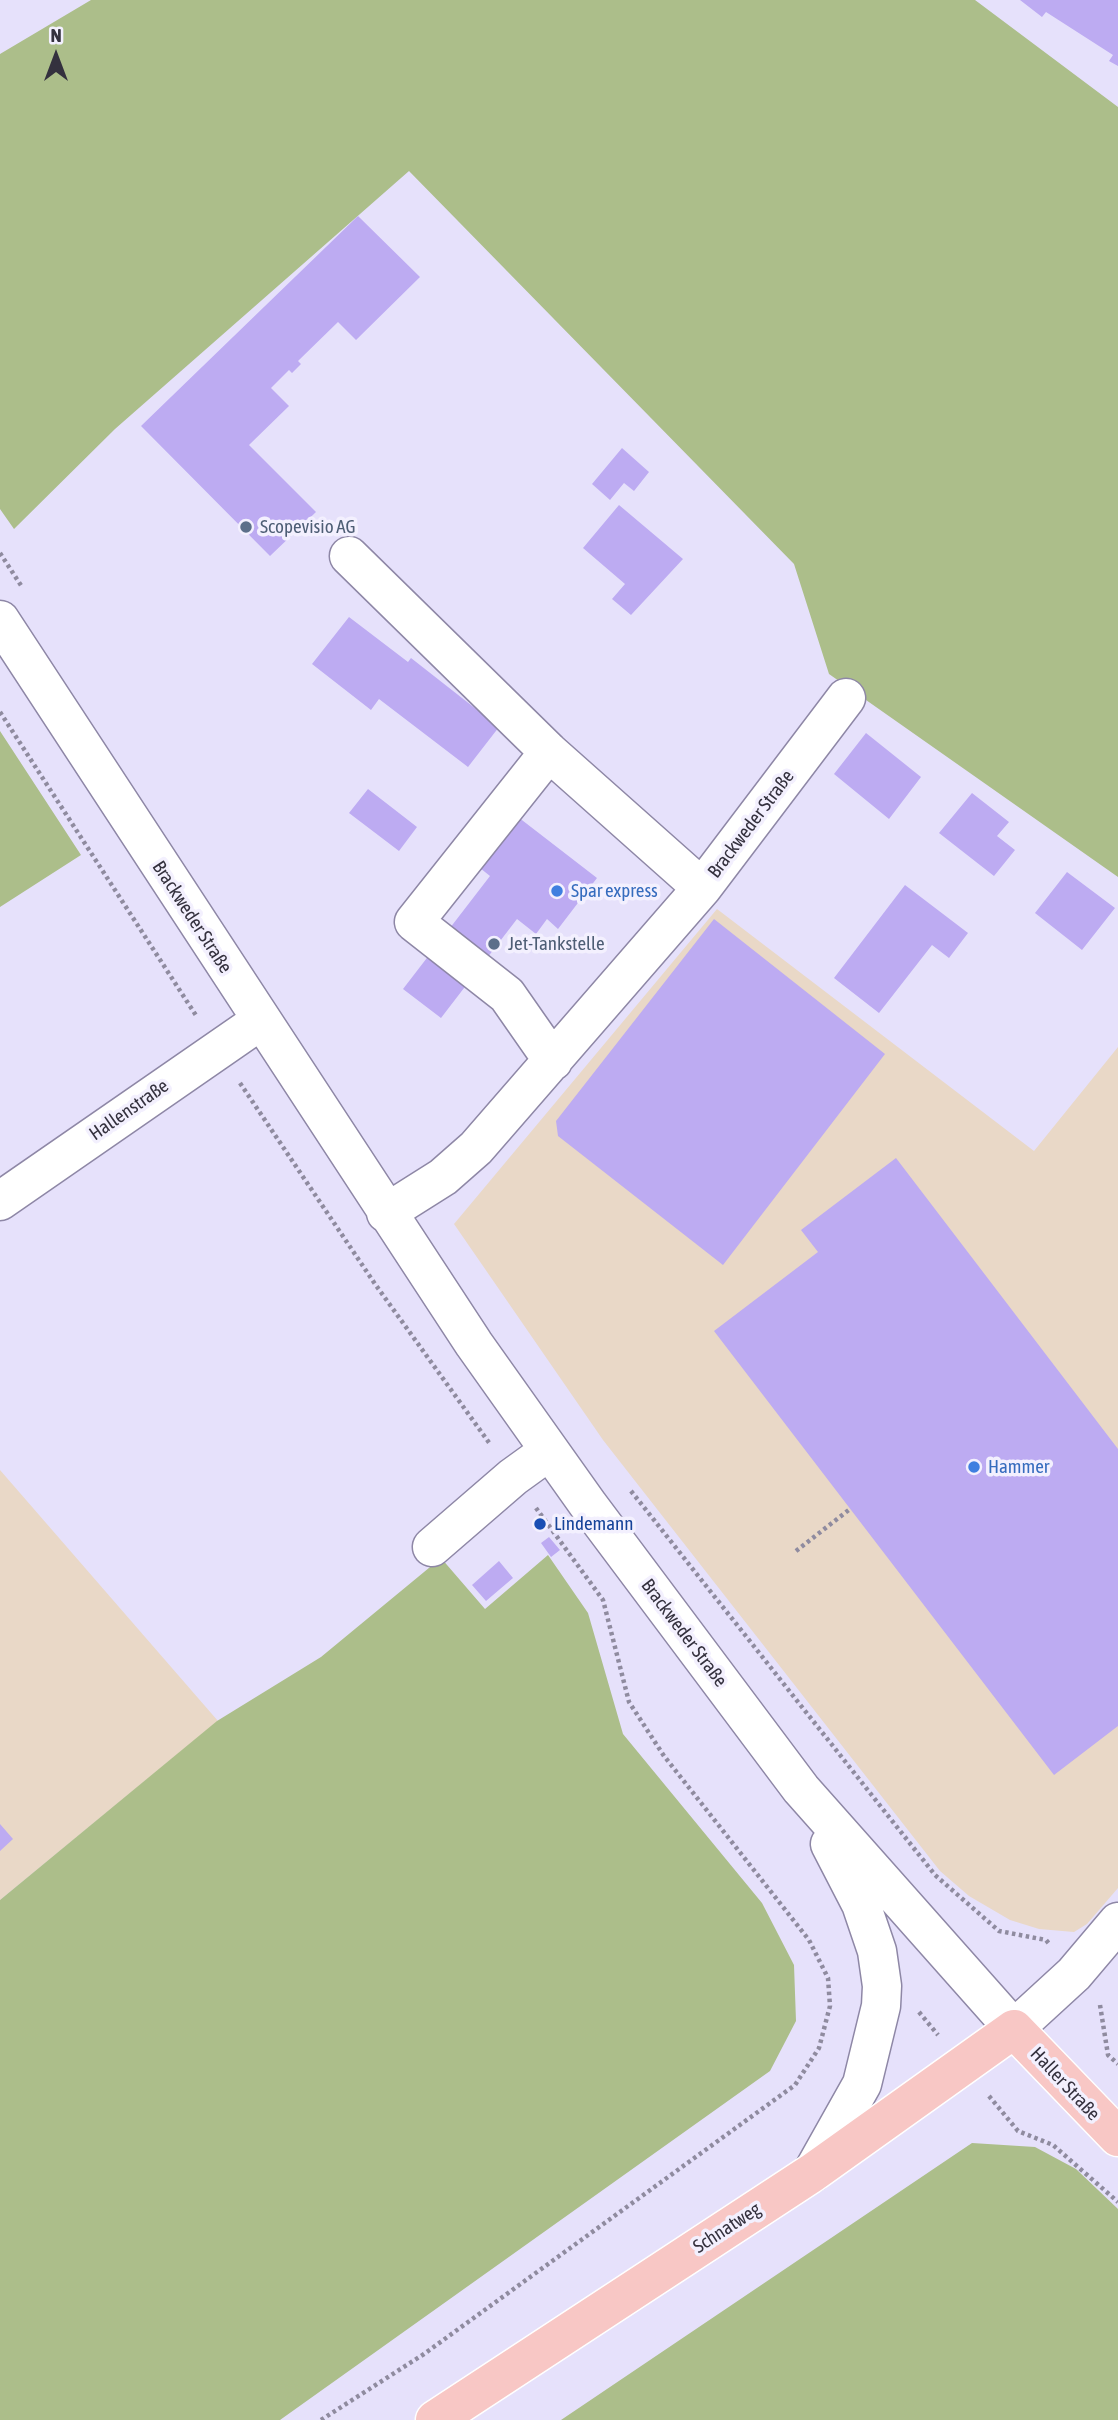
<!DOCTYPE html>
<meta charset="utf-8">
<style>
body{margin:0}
#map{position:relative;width:1118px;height:2420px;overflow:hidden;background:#e6e1fb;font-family:"Asap Condensed",sans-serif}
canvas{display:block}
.north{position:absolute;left:21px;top:21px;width:70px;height:70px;-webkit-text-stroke:5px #f3f0fe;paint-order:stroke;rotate:0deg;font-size:19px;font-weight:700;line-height:28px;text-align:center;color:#34313e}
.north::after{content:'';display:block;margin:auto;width:24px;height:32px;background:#34313e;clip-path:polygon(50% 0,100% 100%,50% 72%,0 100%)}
</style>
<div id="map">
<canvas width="1118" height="2420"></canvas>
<div class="north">N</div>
</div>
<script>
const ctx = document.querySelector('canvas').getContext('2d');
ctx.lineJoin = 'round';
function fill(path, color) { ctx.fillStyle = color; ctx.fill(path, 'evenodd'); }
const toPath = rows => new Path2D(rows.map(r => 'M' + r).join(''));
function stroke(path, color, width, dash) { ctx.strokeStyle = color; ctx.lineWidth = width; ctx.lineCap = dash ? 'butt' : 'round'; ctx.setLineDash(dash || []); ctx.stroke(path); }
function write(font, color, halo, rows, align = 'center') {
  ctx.font = font + ' "Asap Condensed",sans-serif'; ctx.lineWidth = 7; ctx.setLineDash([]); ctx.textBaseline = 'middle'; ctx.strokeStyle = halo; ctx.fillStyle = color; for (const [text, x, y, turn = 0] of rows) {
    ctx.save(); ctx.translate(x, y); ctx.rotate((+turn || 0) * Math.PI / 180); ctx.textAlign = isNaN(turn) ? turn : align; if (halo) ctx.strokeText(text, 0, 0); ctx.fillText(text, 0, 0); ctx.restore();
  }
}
fill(toPath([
 [717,909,1034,1151,1118,1047,1118,1888,1087,1924,1074,1932,1039,1929,1010,1920,969,1896,940,1871,603,1440,454,1224],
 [0,1470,218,1721,0,1900]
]), '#e9d8c7');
fill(toPath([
 [91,0,975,0,1118,107,1118,877,829,674,794,564,409,171,115,429,14,529,0,509,0,54],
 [0,731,81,855,0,907],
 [548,1555,588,1613,623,1734,762,1903,794,1965,796,2021,770,2071,280,2420,0,2420,0,1900,217,1721,321,1657,441,1558,485,1609],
 [972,2143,1035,2147,1076,2169,1118,2209,1118,2420,561,2420]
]), '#acbe8a');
fill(toPath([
 [1020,0,1118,0,1118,66,1109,61,1113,55,1046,12,1042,17],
 [358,216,420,277,356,340,338,322,298,361,301,364,292,373,289,370,271,388,289,406,249,445,316,512,270,556,141,426],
 [622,448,649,472,634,491,624,483,610,500,592,484],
 [619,505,683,559,631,615,612,599,625,584,583,548],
 [349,617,408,662,411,658,499,727,468,767,379,699,371,710,312,664],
 [866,733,921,777,889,819,834,774],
 [368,789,417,827,399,851,349,813],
 [972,793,1009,822,997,836,1015,850,994,876,939,833],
 [518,817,597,878,558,929,547,919,536,934,517,919,441,1018,403,989,490,876,480,868],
 [1067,872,1115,908,1082,950,1035,913],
 [905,885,968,933,949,958,932,945,879,1013,834,978],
 [714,919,885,1054,723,1265,558,1136,556,1121],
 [896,1158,1118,1449,1118,1726,1054,1775,714,1331,818,1252,801,1230],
 [549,1537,560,1550,551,1557,541,1543],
 [499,1561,513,1578,486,1601,472,1585],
 [0,1824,13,1839,0,1851]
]), '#bdabf2');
const minor = toPath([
 [349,556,549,752,702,888],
 [0,620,474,1344,589,1506,801,1789,1014,2029,1074,1974,1118,1922],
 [549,752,414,922,507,995,553,1061],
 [0,1201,260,1021],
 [386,1213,443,1177,476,1148,702,888,846,698],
 [432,1547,513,1477,549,1451],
 [812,2173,862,2084,881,2006,882,1986,877,1951,861,1904,830,1844]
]);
const major = toPath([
 [435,2420,812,2173,1014,2029,1118,2137]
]);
stroke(minor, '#8e87a6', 41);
stroke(major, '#fff', 41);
stroke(toPath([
 [0,553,22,587],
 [0,712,197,1017],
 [240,1083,375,1284,490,1444],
 [631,1491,935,1875,999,1931,1046,1940,1050,1945],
 [796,1551,850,1509],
 [1100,2005,1108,2055,1118,2064],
 [919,2012,938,2035],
 [989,2096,1018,2131,1053,2145,1118,2202],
 [321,2420,424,2354,795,2085,819,2048,830,2006,828,1978,809,1940,664,1756,629,1702,603,1600,536,1508]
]), '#8f8b9f', 4.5, [3.5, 3.5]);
stroke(minor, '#fff', 38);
stroke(major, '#f8c7c5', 38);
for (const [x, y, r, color] of [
 [246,527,7,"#5c6f8a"],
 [557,891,7,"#3f7fe0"],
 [494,944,7,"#5c6f8a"],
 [974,1467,7,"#3f7fe0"],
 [540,1524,7,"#1a4fb4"]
]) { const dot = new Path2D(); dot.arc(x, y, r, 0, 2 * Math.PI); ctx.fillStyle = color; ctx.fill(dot); stroke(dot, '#f3f0fe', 2.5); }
write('19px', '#4e5e75', '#f3f0fe', [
 ["Scopevisio AG",260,527],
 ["Jet-Tankstelle",508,944]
], 'left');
write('19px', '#34313e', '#f3f0fe', [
 ["Brackweder Straße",751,824,-53],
 ["Brackweder Straße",192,917,57],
 ["Hallenstraße",129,1110,-35],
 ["Brackweder Straße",684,1633,53],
 ["Haller Straße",1065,2084,47],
 ["Schnatweg",727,2228,-33]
]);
write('19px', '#366cbe', '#f3f0fe', [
 ["Spar express",571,891],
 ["Hammer",988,1467]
], 'left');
write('19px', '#164399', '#f3f0fe', [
 ["Lindemann",554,1524]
], 'left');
</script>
